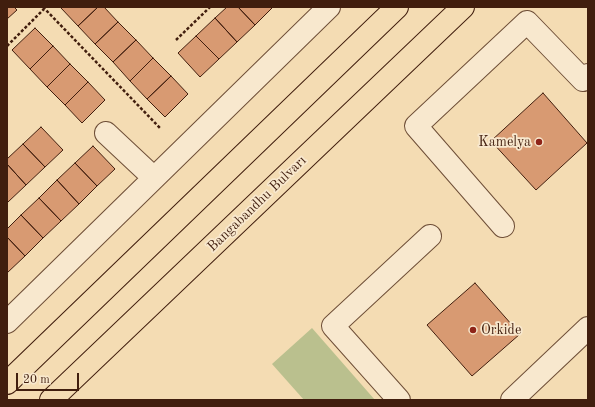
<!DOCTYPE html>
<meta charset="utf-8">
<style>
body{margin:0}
#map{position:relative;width:595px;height:407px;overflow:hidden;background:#f4dcb3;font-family:"Old Standard TT",serif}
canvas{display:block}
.frame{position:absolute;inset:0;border:8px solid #411e0e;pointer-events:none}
.scale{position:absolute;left:16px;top:373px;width:63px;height:18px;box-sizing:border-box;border:2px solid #411e0e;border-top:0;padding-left:5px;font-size:12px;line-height:14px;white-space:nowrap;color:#411e0e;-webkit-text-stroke:3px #f8e8ce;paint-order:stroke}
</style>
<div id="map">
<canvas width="595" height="407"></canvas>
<div class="frame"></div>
<div class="scale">20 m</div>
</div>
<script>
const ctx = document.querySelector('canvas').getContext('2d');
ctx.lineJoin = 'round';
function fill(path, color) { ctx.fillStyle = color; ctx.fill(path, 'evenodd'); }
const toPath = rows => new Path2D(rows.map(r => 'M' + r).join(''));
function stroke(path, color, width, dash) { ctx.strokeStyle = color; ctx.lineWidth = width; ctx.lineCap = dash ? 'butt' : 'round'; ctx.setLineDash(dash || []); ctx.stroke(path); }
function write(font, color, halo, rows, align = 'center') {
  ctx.font = font + ' "Old Standard TT",serif'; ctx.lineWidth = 3.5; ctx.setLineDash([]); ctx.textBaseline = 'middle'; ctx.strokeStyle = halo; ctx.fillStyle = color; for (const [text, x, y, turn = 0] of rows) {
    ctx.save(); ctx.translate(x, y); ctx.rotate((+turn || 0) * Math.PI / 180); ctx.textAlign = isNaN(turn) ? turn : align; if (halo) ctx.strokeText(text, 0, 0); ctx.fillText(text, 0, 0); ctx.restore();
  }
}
fill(toPath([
 [312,328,375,400,304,400,272,364]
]), '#bac08e');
const building = toPath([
 [7,7,14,7,17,10,7,19,7,7],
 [62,7,98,7,78,26,61,8,62,7],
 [98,7,104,7,118,22,95,44,78,26,98,7],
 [227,7,238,7,255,25,237,42,215,18,227,7],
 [238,7,273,7,255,25,238,7],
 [215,18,237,42,219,59,196,36,215,18],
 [118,22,136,40,113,62,95,44,118,22],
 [35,28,53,46,30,69,12,50,35,28],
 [196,36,219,59,200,77,178,53,196,36],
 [136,40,153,58,130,81,113,62,136,40],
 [53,46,70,64,47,87,30,69,53,46],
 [153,58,171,76,147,99,130,81,153,58],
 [70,64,88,82,65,105,47,87,70,64],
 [171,76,188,94,165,117,147,99,171,76],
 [88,82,105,100,82,123,65,105,88,82],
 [543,93,587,143,536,190,491,141,543,93],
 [41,127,63,150,45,167,23,144,41,127],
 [23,144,45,167,26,185,7,164,7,159,23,144],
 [93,146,115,169,97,186,75,163,93,146],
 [75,163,97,186,79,204,57,180,75,163],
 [7,164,26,185,8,202,7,201,7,164],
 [57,180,79,204,61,221,39,198,57,180],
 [39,198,61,221,43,238,21,215,39,198],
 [21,215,43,238,25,256,7,237,7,229,21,215],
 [7,237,25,256,7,273,7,237],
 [475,283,520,334,472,376,427,325,475,283]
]);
fill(building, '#d89a72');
stroke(building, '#411e0e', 1);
const minor = toPath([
 [106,133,154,178],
 [503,226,416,126,527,22,583,80,588,75],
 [7,322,329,7],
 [399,400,333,326,430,236],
 [512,400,588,328]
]);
const major = toPath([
 [7,383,397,7],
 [51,400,463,7]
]);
stroke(minor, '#6e4e37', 24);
stroke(major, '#411e0e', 24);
stroke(toPath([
 [43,7,161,129],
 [176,40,210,7],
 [7,46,44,9]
]), '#411e0e', 2.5, [3, 2]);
stroke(minor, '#f8e8ce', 22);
stroke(major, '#f4dcb3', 22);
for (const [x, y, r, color] of [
 [539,142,4,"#8f2418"],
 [473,330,4,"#8f2418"]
]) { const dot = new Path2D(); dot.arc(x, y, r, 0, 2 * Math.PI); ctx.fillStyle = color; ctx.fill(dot); stroke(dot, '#f8e8ce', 1.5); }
write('14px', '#411e0e', '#f8e8ce', [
 ["Kamelya",531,142],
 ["Orkide",481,330,"left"]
], 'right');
write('14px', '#411e0e', '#f8e8ce', [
 ["Bangabandhu Bulvarı",257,204,-44]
]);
</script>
